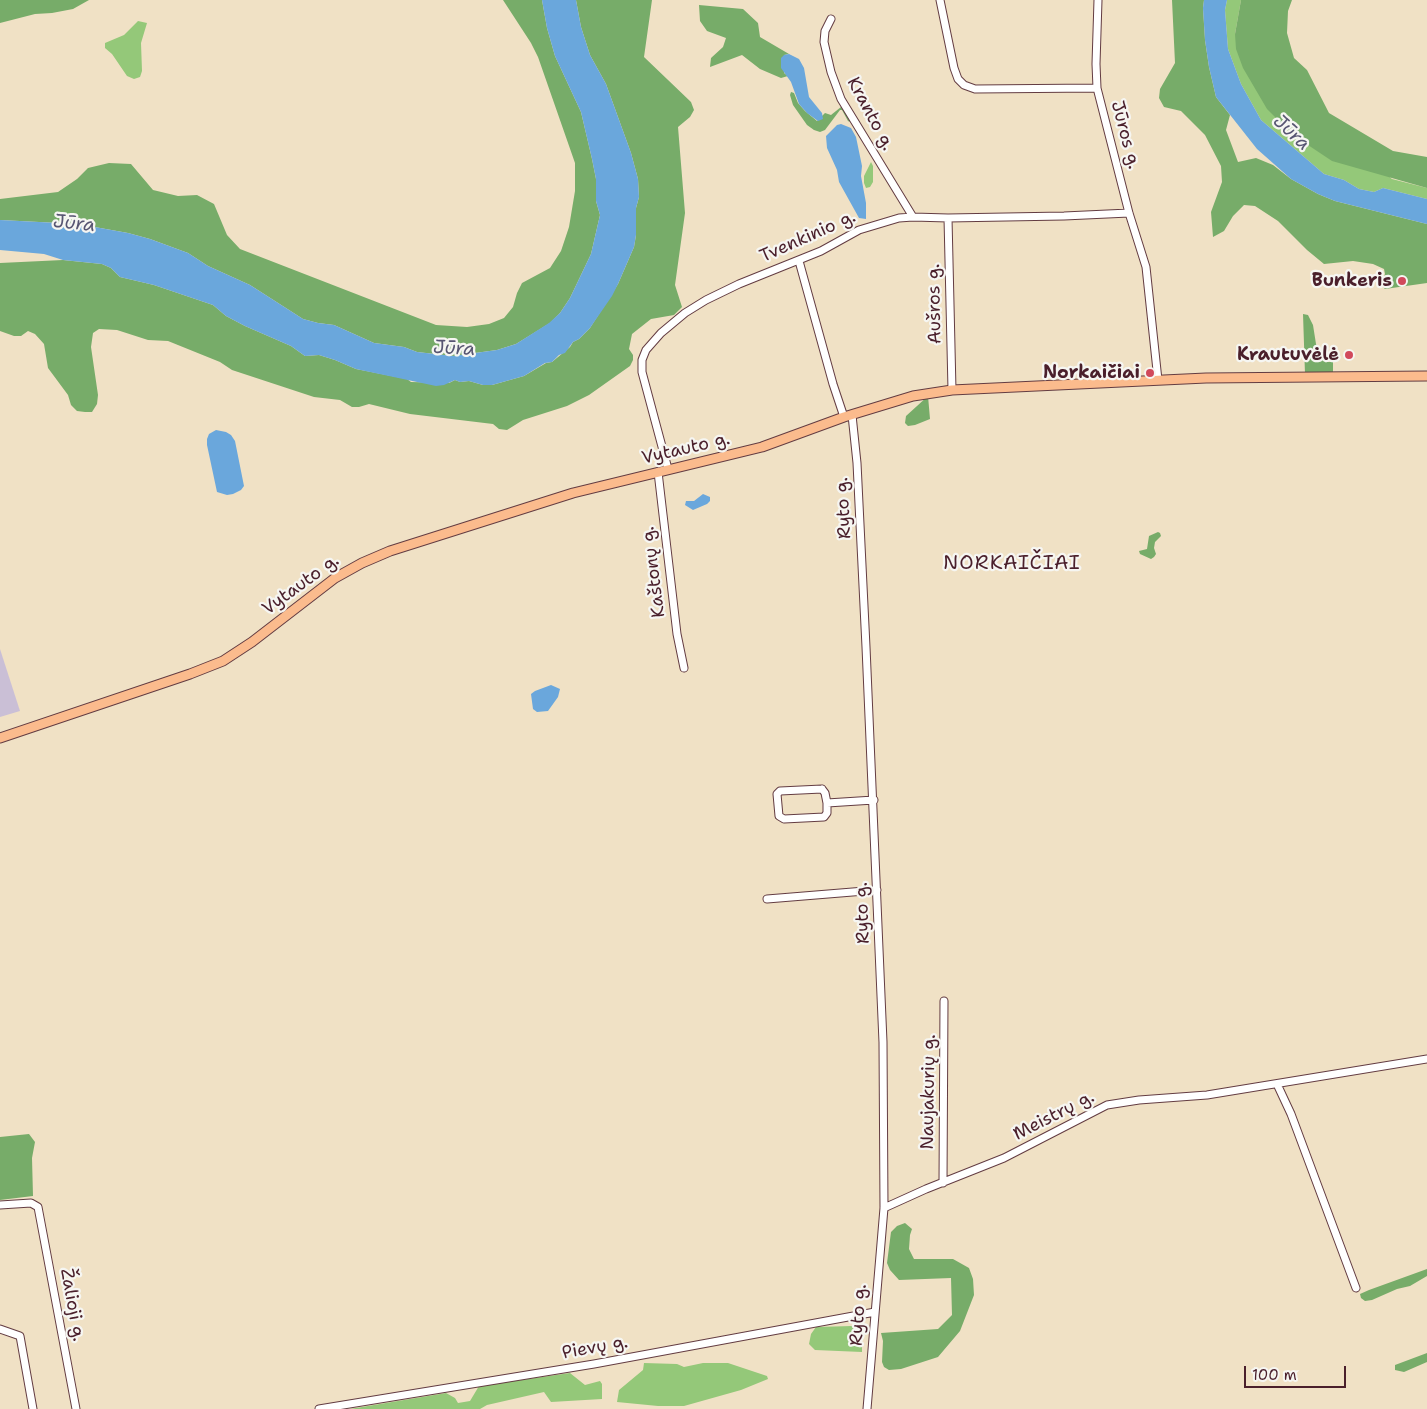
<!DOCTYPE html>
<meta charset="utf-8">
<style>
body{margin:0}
#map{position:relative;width:1427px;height:1409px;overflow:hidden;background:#f0e1c5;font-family:"Shantell Sans",sans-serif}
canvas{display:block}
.scale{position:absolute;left:1244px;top:1366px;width:102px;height:22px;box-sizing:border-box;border:2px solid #4a1f2b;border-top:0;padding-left:6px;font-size:15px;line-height:18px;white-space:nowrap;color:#4a1f2b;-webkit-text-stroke:4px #f6f6f2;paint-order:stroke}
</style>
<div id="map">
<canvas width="1427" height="1409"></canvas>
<div class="scale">100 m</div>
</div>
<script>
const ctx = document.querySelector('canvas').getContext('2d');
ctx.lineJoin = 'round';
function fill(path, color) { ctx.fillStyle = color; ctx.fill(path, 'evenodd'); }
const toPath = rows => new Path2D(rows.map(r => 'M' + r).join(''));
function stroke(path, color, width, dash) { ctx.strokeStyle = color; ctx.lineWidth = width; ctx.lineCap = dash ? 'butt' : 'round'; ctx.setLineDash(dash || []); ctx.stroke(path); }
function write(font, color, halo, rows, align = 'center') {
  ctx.font = font + ' "Shantell Sans",sans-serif'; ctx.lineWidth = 4.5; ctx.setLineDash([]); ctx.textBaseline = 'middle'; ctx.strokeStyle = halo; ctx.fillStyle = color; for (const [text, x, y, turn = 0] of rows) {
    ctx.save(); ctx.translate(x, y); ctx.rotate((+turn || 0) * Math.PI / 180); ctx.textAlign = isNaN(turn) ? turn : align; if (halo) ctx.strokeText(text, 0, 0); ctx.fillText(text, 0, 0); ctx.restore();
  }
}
fill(toPath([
 [0,649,20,711,0,717]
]), '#cabfd6');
fill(toPath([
 [1227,0,1241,0,1235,34,1392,179,1427,188,1427,199,1383,188,1374,192,1359,189,1344,180,1324,174,1261,120,1241,84,1228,49,1225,10],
 [138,21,147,23,141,43,142,71,140,77,134,79,127,76,112,54,105,48,105,43,124,35],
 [871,162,873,166,873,182,870,187,866,188,864,183,864,176],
 [852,1326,862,1344,862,1352,815,1350,809,1344,811,1334,816,1327],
 [644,1363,677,1364,684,1367,703,1363,728,1363,767,1376,768,1379,741,1390,684,1406,658,1406,617,1402,619,1390,643,1370],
 [570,1373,585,1385,600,1381,602,1384,602,1399,551,1402,544,1392,487,1405,480,1409,350,1409,446,1393,455,1398,458,1403,470,1401,479,1386]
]), '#94c879');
fill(toPath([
 [0,0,89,0,73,9,52,13,35,14,0,23],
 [503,0,542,0,547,28,555,56,581,112,592,159,596,179,596,201,600,215,591,254,570,298,560,313,550,323,516,344,497,350,453,356,417,352,404,347,374,343,334,325,318,323,303,319,250,285,208,266,188,253,150,239,128,233,78,224,0,220,0,199,58,192,77,179,88,168,109,163,131,164,153,190,178,196,197,195,214,204,227,235,240,249,436,325,467,327,489,324,504,318,513,307,517,293,522,283,550,268,561,251,569,227,575,191,575,163,538,57,531,43],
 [576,0,652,0,644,57,691,102,694,110,690,117,678,127,685,213,675,285,682,307,674,315,651,319,632,334,629,349,633,355,633,360,630,366,589,395,567,406,523,420,507,430,499,429,493,424,410,414,369,404,359,407,352,407,340,400,314,397,232,370,220,362,168,341,148,340,117,330,99,329,93,333,91,347,98,395,97,404,92,412,85,412,77,411,71,405,68,395,48,368,44,344,35,334,28,331,21,336,14,336,0,331,0,263,63,260,102,264,111,268,120,277,154,285,213,305,226,316,245,326,291,346,305,356,319,355,335,360,356,369,407,379,411,382,449,383,455,380,460,382,469,381,483,385,492,385,524,376,546,363,552,362,570,347,573,342,579,339,590,328,618,284,634,247,636,235,636,208,639,197,638,179,631,153,606,84,590,55,581,27],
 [1172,0,1204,0,1203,8,1205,40,1209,67,1216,97,1230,115,1226,130,1238,162,1256,158,1273,165,1291,179,1318,194,1335,201,1427,224,1427,283,1385,289,1380,284,1385,274,1384,269,1373,264,1353,261,1324,264,1307,250,1278,221,1255,206,1244,205,1233,216,1224,231,1213,237,1211,212,1222,182,1221,166,1205,135,1181,111,1164,107,1159,98,1160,89,1175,63],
 [1241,0,1292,0,1288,11,1287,33,1294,58,1307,70,1329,113,1393,151,1427,157,1427,188,1332,161,1293,135,1267,109,1243,68,1236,49,1235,34],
 [699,5,743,9,758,23,760,37,789,54,784,55,784,73,788,76,781,78,760,69,742,55,710,67,711,58,723,47,726,38,707,31,700,21],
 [791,92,794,93,798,103,805,111,817,121,825,113,831,115,841,107,843,107,850,122,848,121,842,110,840,110,825,130,820,132,814,130,807,125,793,105,790,95],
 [1303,314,1308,315,1313,325,1316,344,1321,357,1326,362,1333,362,1333,374,1305,374],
 [928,396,930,419,915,425,908,426,905,423,906,416],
 [1158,532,1160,533,1161,536,1155,542,1154,548,1156,554,1154,557,1151,559,1140,554,1139,551,1147,549,1149,536],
 [29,1134,35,1142,32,1158,33,1196,0,1200,0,1137],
 [905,1223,912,1229,910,1235,909,1249,914,1259,953,1259,969,1268,973,1279,974,1295,960,1331,938,1357,901,1369,889,1370,884,1367,882,1362,883,1341,881,1333,938,1329,952,1315,951,1278,899,1280,890,1270,887,1263,891,1232,897,1226],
 [1427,1269,1427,1276,1410,1286,1397,1289,1372,1300,1365,1301,1361,1298,1360,1294,1369,1290],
 [1427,1353,1427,1362,1404,1372,1395,1370,1395,1365]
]), '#77ac69');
fill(toPath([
 [542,0,576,0,581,27,590,55,606,84,631,153,638,179,639,197,636,208,636,235,634,247,618,284,612,296,590,328,579,339,573,342,565,353,559,355,552,362,545,363,524,376,492,385,483,385,469,381,460,382,455,380,444,385,436,386,356,369,335,360,319,355,305,356,291,346,245,326,226,316,213,305,154,285,120,277,111,268,102,264,63,260,44,254,0,250,0,220,78,224,128,233,150,239,188,253,208,266,250,285,303,319,318,323,334,325,374,343,404,347,417,352,453,356,497,350,516,344,549,323,560,313,570,298,591,254,600,215,596,201,596,179,592,159,581,112,555,56,547,28],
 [1204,0,1227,0,1225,10,1228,49,1241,84,1261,120,1324,174,1344,180,1359,189,1374,192,1383,188,1427,199,1427,224,1335,201,1318,194,1291,179,1257,149,1216,97,1209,67,1205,40,1203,8],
 [789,54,799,59,804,68,809,97,822,113,823,119,818,121,807,113,799,104,791,82,781,68,781,58,784,55],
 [841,124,851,128,856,137,862,166,861,176,866,203,866,219,859,218,839,182,837,170,827,148,826,136,837,125],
 [216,430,226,432,231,435,235,441,244,486,241,490,233,494,227,495,217,492,207,445,207,439,209,434],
 [703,494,710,497,710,501,707,504,693,510,685,505,686,501,694,501],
 [551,685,560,689,558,697,548,711,537,712,533,709,531,694,535,691]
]), '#6aa7dc');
const minor = toPath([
 [940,0,954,68,958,79,964,85,975,89,1097,88],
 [1098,0,1096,64,1097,88,1129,213,1146,267,1158,380],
 [831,19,825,31,824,42,831,72,841,99,913,217],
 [948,218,952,390],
 [799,261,833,384,844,417],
 [852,415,857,463,866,647,883,1042,884,1208,867,1409],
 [668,469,642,372,642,360,646,350,661,333,685,313,706,300,739,284,821,251,859,230,899,218,913,217,948,218,1064,216,1129,213],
 [658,472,677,634,684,668],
 [822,789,825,793,827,803,827,813,824,817,784,819,779,816,777,794,780,791,822,789],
 [827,803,874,800],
 [767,899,877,890],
 [1277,1084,1291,1114,1356,1288],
 [943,1183,944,1001],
 [0,1205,31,1203,38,1207,76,1409],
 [884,1208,926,1189,1004,1158,1107,1105,1139,1100,1207,1095,1427,1059],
 [0,1329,20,1336,33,1409],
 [319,1409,594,1364,875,1312]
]);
const major = toPath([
 [0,738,190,674,223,661,252,642,335,578,362,563,390,551,573,493,762,447,844,417,913,396,952,390,1206,378,1427,376]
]);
stroke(minor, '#633c42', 9);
stroke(major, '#633c42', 11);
stroke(minor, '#fff', 7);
stroke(major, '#fbbb8d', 9);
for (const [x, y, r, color] of [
 [1402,281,5,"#d1495b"],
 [1349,355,5,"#d1495b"],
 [1150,373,5,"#d1495b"]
]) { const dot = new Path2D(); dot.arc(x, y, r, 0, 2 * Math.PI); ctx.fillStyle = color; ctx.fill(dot); stroke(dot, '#f6f6f2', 2); }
write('18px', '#4a1f2b', '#f6f6f2', [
 ["Kranto g.",870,114,62],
 ["Jūros g.",1125,135,75],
 ["Tvenkinio g.",808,237,-24],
 ["Aušros g.",935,304,-91],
 ["Vytauto g.",686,449,-13],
 ["Ryto g.",844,508,-93],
 ["Kaštonų g.",654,572,-97],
 ["Vytauto g.",301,585,-36],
 ["Ryto g.",863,913,-92],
 ["Naujakurių g.",929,1092,-89],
 ["Meistrų g.",1054,1116,-27],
 ["Žalioji g.",72,1305,80],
 ["Ryto g.",859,1315,-86],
 ["Pievų g.",595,1348,-10]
]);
write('bold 18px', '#4a1f2b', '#f6f6f2', [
 ["Bunkeris",1392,281],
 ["Krautuvėlė",1339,355],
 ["Norkaičiai",1140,373]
], 'right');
write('italic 19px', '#575572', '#f6f6f2', [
 ["Jūra",1291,133,43],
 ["Jūra",74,224,6],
 ["Jūra",454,349,3]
]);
ctx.letterSpacing = '1px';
write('20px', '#4a1f2b', '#f6f6f2', [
 ["NORKAIČIAI",1012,564]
]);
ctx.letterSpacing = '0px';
</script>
